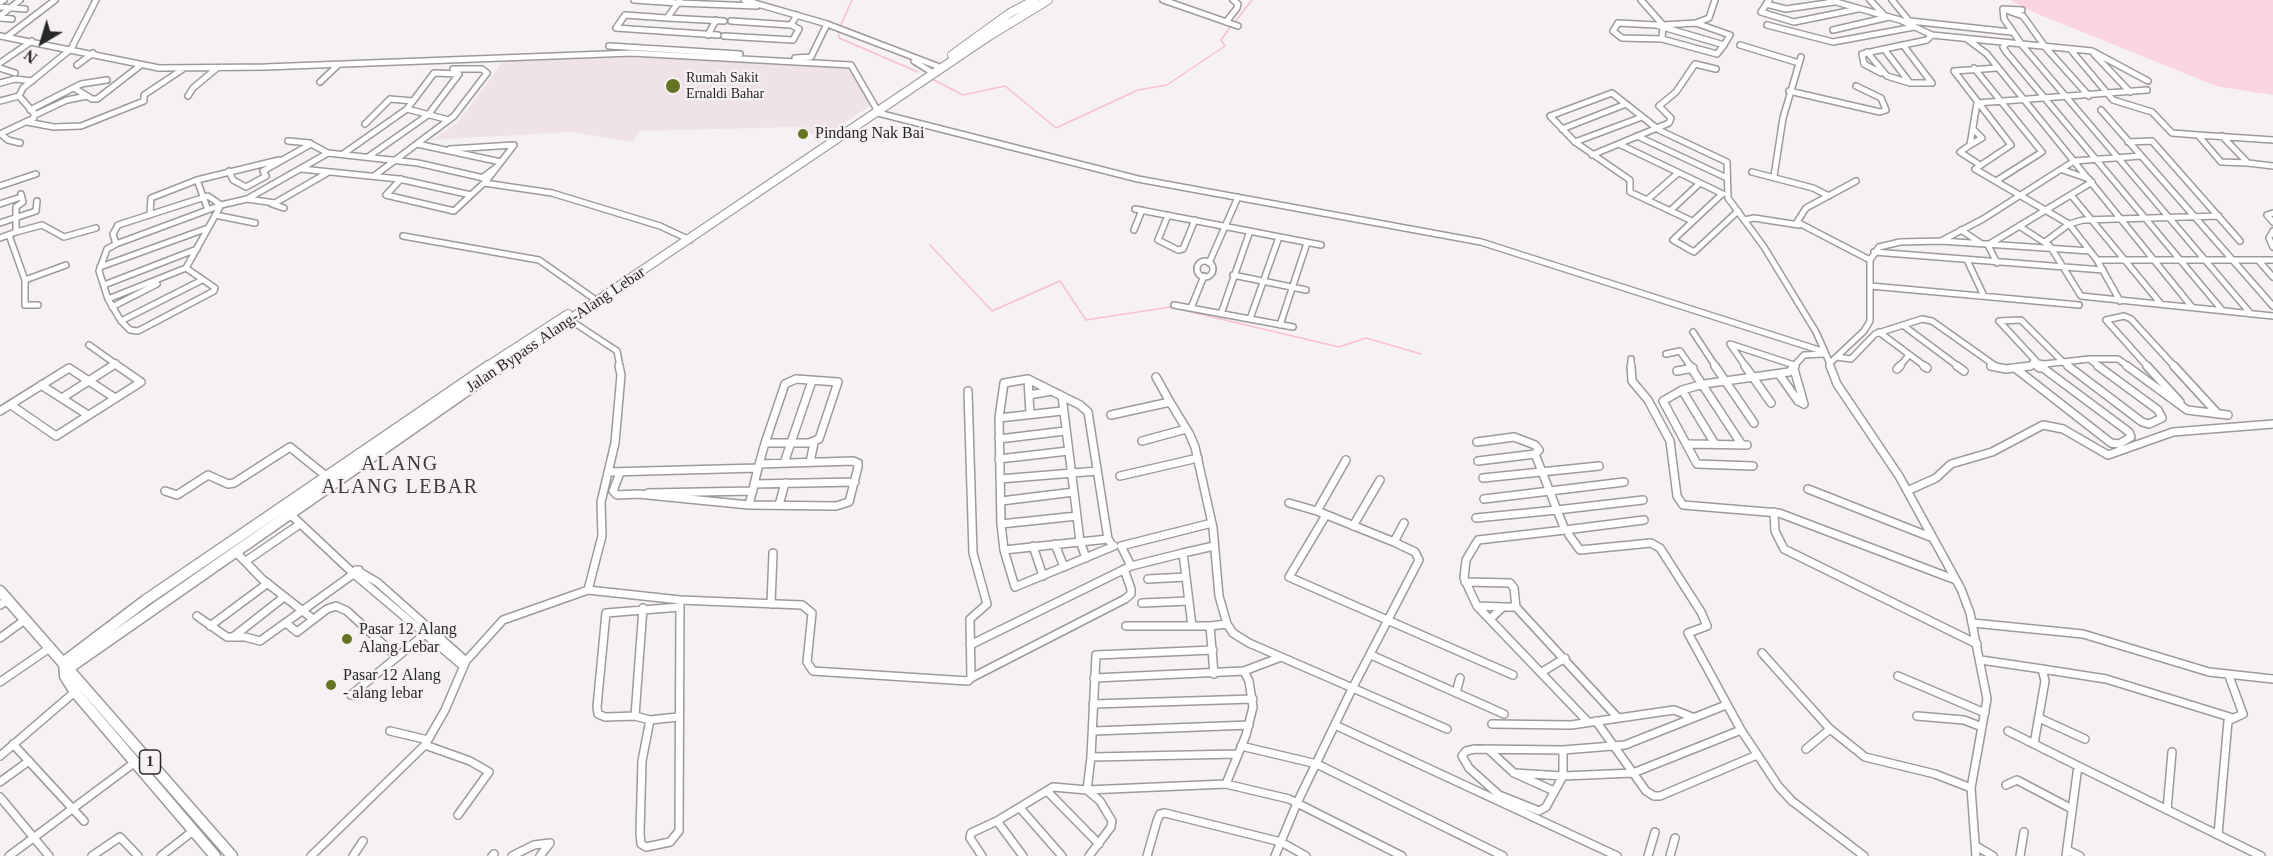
<!DOCTYPE html>
<style>
body{margin:0}
#map{position:relative;width:2273px;height:856px;overflow:hidden;background:#f6f2f3;font-family:"Times New Roman",serif}
canvas{display:block}
.north{position:absolute;left:12px;top:12px;width:60px;height:60px;-webkit-text-stroke:4px #f6f2f3;paint-order:stroke;rotate:218deg;font-size:16px;font-weight:700;line-height:24px;text-align:center;color:#282727}
.north::after{content:'';display:block;margin:auto;width:21px;height:27px;background:#282727;clip-path:polygon(50% 0,100% 100%,50% 72%,0 100%)}
</style>
<div id="map">
<canvas width="2273" height="856"></canvas>
<div class="north">N</div>
</div>
<script>
const ctx = document.querySelector('canvas').getContext('2d');
ctx.lineJoin = 'round';
function fill(path, color) { ctx.fillStyle = color; ctx.fill(path, 'evenodd'); }
const toPath = rows => new Path2D(rows.map(r => 'M' + r).join(''));
function stroke(path, color, width, dash) { ctx.strokeStyle = color; ctx.lineWidth = width; ctx.lineCap = dash ? 'butt' : 'round'; ctx.setLineDash(dash || []); ctx.stroke(path); }
function write(font, color, halo, rows, align = 'center') {
  ctx.font = font + ' "Times New Roman",serif'; ctx.lineWidth = 4.5; ctx.setLineDash([]); ctx.textBaseline = 'middle'; ctx.strokeStyle = halo; ctx.fillStyle = color; for (const [text, x, y, turn = 0] of rows) {
    ctx.save(); ctx.translate(x, y); ctx.rotate((+turn || 0) * Math.PI / 180); ctx.textAlign = isNaN(turn) ? turn : align; if (halo) ctx.strokeText(text, 0, 0); ctx.fillText(text, 0, 0); ctx.restore();
  }
}
fill(toPath([
 [700,57,853,67,870,106,821,138,796,127,641,131,632,142,571,132,431,140,457,123,505,59]
]), '#efe3e7');
fill(toPath([
 [2010,0,2273,0,2273,95,2216,86,2033,12]
]), '#f9d5e1');
stroke(toPath([
 [1234,23,1252,0],
 [840,27,852,0],
 [838,31,839,38,918,72],
 [934,80,963,95,1005,86,1056,128,1138,90,1167,85,1225,46,1221,40,1231,26],
 [930,245,992,311,1060,281,1086,320,1170,307,1339,347,1366,338,1421,354]
]), '#f8bed2', 1.5);
const minorFar1 = toPath([
 [634,0,678,3,680,0],
 [744,0,827,24,937,66],
 [1163,0,1238,26],
 [1641,0,1663,25,1662,39],
 [1715,0,1709,18,1696,23,1730,35,1724,45],
 [1769,0,1761,12,1794,22,1858,9],
 [1829,0,1900,20,1932,35,2092,51,2148,81],
 [1870,0,1884,15],
 [0,2,4,0],
 [1766,4,1786,9,1834,2],
 [0,7,25,9],
 [2003,9,2004,19,2022,45,2251,314],
 [2022,10,2003,9,2023,16,2046,48,2089,96],
 [0,16,20,0],
 [0,18,12,19],
 [667,18,625,15,616,28,718,35],
 [724,21,667,18,678,3,757,6],
 [731,21,791,25,797,15],
 [1910,21,2011,32],
 [1226,22,1237,8,1238,4,1233,0],
 [1618,23,1656,25,1724,45,1717,54,1662,39,1622,38,1613,31,1618,23],
 [1663,25,1696,23],
 [1767,25,1833,42,1914,27,1892,0],
 [1833,30,1889,17],
 [708,35,716,20],
 [0,36,159,68,265,67,632,53,851,65,876,108],
 [8,36,55,0],
 [724,36,793,40,799,29,791,25],
 [1967,39,1987,54,2192,307],
 [2007,43,2003,47,2007,53,2222,310],
 [1740,45,1799,63],
 [609,46,740,54],
 [2071,50,2113,100,2152,112,2172,133,2198,135,2221,162,2248,163],
 [1867,52,1887,76,1910,83,1932,83,1903,45],
 [2094,54,2130,92],
 [795,58,811,57,827,24],
 [914,61,930,71],
 [0,63,32,41],
 [77,65,93,53],
 [0,68,15,73],
 [1974,68,2042,152,1996,181],
 [1997,68,1954,71,2011,145,1975,169,2069,224,2097,260,2120,301],
 [1881,73,1864,64,1862,54,1884,49],
 [320,82,338,65],
 [0,83,15,79,32,81],
 [1910,83,1884,49,1927,40,1932,35],
 [74,88,92,99,97,99,141,65],
 [1789,91,1880,112,1886,110,1881,98,1856,86],
 [188,96,193,88,217,68],
 [0,101,19,96],
 [407,109,449,120],
 [30,110,81,84,107,80],
 [2101,110,2273,306],
 [878,113,1138,179,1481,242,1825,352,1831,367],
 [35,115,67,100,87,96],
 [27,122,54,127,81,126,144,101,144,95,183,69],
 [365,124,390,99,413,101],
 [1562,129,1626,104],
 [0,134,34,118,34,113,19,96,23,88,71,49,96,0],
 [1,134,8,140,20,143],
 [2198,135,2273,140],
 [1637,136,1727,178],
 [2222,136,2248,163,2273,166],
 [288,141,310,143],
 [1575,142,1642,117],
 [2128,142,2152,141,2240,241],
 [417,144,501,162,487,180],
 [1619,144,1723,194],
 [1970,145,1982,138,1973,129],
 [450,149,514,145,501,162],
 [343,154,407,109,434,73,459,74,428,115,368,157],
 [1592,155,1669,123,1671,118,1659,106,1676,92,1695,64,1716,69],
 [1980,165,1960,152,1970,145,1977,103,2147,90],
 [301,169,399,179,471,195,484,183,552,193,660,226,690,240],
 [2063,170,2089,179],
 [229,171,233,180,246,187,266,176,263,171,311,144,328,153],
 [1752,172,1813,188,1829,196],
 [374,176,454,116,487,73,482,69,453,69],
 [1774,176,1783,118,1801,57],
 [482,178,498,166],
 [401,179,386,195,454,211,471,195],
 [1856,181,1806,208,1797,222,1870,260],
 [0,186,36,174],
 [1722,194,1673,240,1694,252,1738,211],
 [2071,195,2161,304],
 [247,199,275,203,327,173],
 [1647,200,1678,173],
 [0,204,21,197],
 [272,204,284,208],
 [221,205,247,199,328,153,418,163,488,179],
 [1135,209,1321,245],
 [208,210,197,180,279,160],
 [1671,210,1700,183],
 [2273,213,2267,215,2273,222],
 [150,214,151,198,197,180],
 [215,215,255,223],
 [1168,215,1158,240,1178,250,1183,249,1195,220],
 [1744,220,1754,218,1799,225],
 [1692,221,1630,192,1630,180,1575,142,1550,116,1612,93,1659,130,1727,162,1728,198,1764,247,1816,332,1825,352],
 [0,223,36,211,37,201],
 [2019,226,2050,246,2081,296,2273,316],
 [1134,230,1142,210],
 [1961,230,1979,242],
 [2273,231,2269,238,2273,247],
 [16,232,42,225,64,237,96,228],
 [9,235,25,280,25,305,38,305],
 [403,236,539,260,593,298],
 [0,238,16,232,16,207,23,202,21,194],
 [1941,241,2090,251],
 [2045,242,2069,224,2083,220,2219,216],
 [116,244,107,249,99,271,108,299,186,268,221,205],
 [116,244,113,234,118,225,208,196,221,205],
 [116,244,221,205],
 [1874,252,2103,270],
 [1967,260,1984,296],
 [2097,260,2273,260],
 '1197 269a8 8 0 1 1 16 0a8 8 0 1 1-16 0Z',
 [2259,261,2273,277],
 [1209,263,1238,197],
 [1997,263,1988,245,2092,182],
 [100,267,208,228],
 [1233,275,1306,290],
 [25,280,66,265],
 [104,285,197,249],
 [1871,286,2079,305],
 [108,299,121,321,130,330,138,331,214,291,215,288,186,268],
 [1174,305,1293,327],
 [112,307,157,284],
 [1191,308,1204,276],
 [1221,314,1250,231],
 [1250,319,1279,237],
 [570,320,617,351,620,367],
 [121,321,202,280],
 [1280,325,1307,243],
 [1904,326,1959,367],
 [1693,332,1716,367],
 [1879,332,1926,367],
 [89,345,120,367],
 [1666,354,1680,351,1691,367],
 [1837,357,1851,359,1875,334,1922,319,1932,321,1997,367],
 [1631,359,1631,367],
 [2090,359,2118,359,2129,367],
 [2036,361,1999,321,2021,320,2063,362],
 [2063,362,2070,367],
 [2063,362,2089,359,2100,367],
 [1830,363,1864,331,1870,321,1870,260,1879,247,1900,242,1941,241,1983,219,2074,161,2141,156],
 [2044,364,2063,362],
 [110,367,116,363],
 [1746,367,1730,344,1794,365],
 [1793,367,1804,355,1823,354],
 [1899,367,1909,355],
 [2020,367,2034,365],
 [2039,367,2033,362,2044,364],
 [2043,367,2044,364],
 [2148,367,2106,320,2124,316,2131,319,2175,367]
]);
const minor = toPath([
 [1631,366,1632,381,1648,400,1670,441,1677,496,1683,505,1779,513,1956,580],
 [1690,366,1742,445],
 [1715,366,1754,423],
 [1745,366,1771,403],
 [1830,366,1837,384,1899,476,1961,589,1970,613,1987,699,1971,788,1976,856],
 [1924,366,1927,368],
 [1957,366,1964,371],
 [1991,366,2006,369,2030,366],
 [2037,366,2040,368,2044,366],
 [2068,366,2142,422,2149,424,2162,418,2158,410,2098,366],
 [2127,366,2187,410,2228,415],
 [2147,366,2180,402],
 [2174,366,2218,414],
 [2015,368,2111,443,2119,444,2131,437,2129,432,2043,368],
 [1897,369,1900,366],
 [1677,371,1693,368],
 [1779,374,1798,401,1804,404,1794,369],
 [1156,377,1170,402],
 [796,379,838,382,819,439,809,443,765,443,785,384,796,379],
 [1028,379,1030,414],
 [41,385,88,415],
 [1682,390,1715,444],
 [1029,395,1052,391],
 [1062,396,1080,541,1086,558],
 [62,398,112,366],
 [11,405,56,436,141,382,118,366],
 [0,411,69,368,115,398],
 [1111,415,1170,402,1189,433,1195,447,1213,528,1219,596,1227,624,1233,633,1249,643,1447,729],
 [999,418,1062,411],
 [999,439,1065,431],
 [1142,441,1186,429],
 [1477,442,1514,437,1535,445,1539,450,1535,454,1557,510,1643,500],
 [1689,444,1747,445],
 [999,459,1068,451],
 [1478,461,1535,454],
 [810,462,814,443],
 [784,463,812,381],
 [1753,466,1697,464,1663,401,1682,390,1704,384,1789,372,1795,366],
 [609,472,758,468,765,443],
 [620,473,613,491,617,495,638,494,749,505,836,506,849,502,858,467,858,463,853,461,759,464],
 [1120,476,1198,458],
 [1483,478,1599,466],
 [1000,479,1097,471],
 [754,484,855,482],
 [1808,489,1933,538],
 [165,491,177,495,208,475,228,484,234,483,290,447,326,476],
 [1907,491,1936,478,1951,464,1992,452,2043,425,2063,429,2108,455,2173,432,2273,424],
 [648,493,753,491],
 [1484,499,1624,482],
 [1001,501,1074,492],
 [1289,503,1317,511,1394,542],
 [749,505,758,468],
 [779,505,785,483],
 [1317,511,1346,460],
 [1774,512,1775,531,1784,549,1977,644],
 [289,513,354,574,463,666],
 [1326,515,1289,577,1513,675],
 [1476,518,1557,510,1565,530,1478,540,1466,560,1464,578,1477,606,1588,722],
 [1001,524,1077,516],
 [1353,526,1380,480],
 [1565,530,1644,520],
 [1569,535,1580,550,1651,543,1660,548,1701,612,1707,626,1688,633,1741,730,1779,787,1792,801,1864,856],
 [1108,539,1088,412,1080,405,1028,379,1004,383,999,418,1001,524,1004,550,1015,587,1114,546],
 [1055,544,1064,567],
 [1033,546,1043,576],
 [1004,550,1108,539,1110,542],
 [235,551,262,579,313,619],
 [1183,553,1131,566,1121,546,1212,523],
 [246,561,300,524],
 [356,570,377,582,466,661],
 [1148,579,1186,577],
 [1465,582,1510,583,1514,588,1516,607],
 [588,590,602,536,601,502,615,443,621,375,619,366],
 [1142,603,1189,601],
 [771,604,773,553],
 [0,605,8,600],
 [1477,606,1503,607],
 [197,616,227,637,245,637,260,641,359,570],
 [1490,619,1503,607,1516,607,1618,718],
 [286,623,297,632,327,609,336,606,347,611,397,657],
 [1973,623,2083,634,2209,672,2273,679],
 [210,626,268,583],
 [1126,626,1210,626],
 [1192,626,1183,553,1214,546],
 [233,637,284,597],
 [0,638,26,619],
 [970,645,1131,566],
 [1762,653,1830,729,1865,757,1935,774,1971,788],
 [1371,655,1504,714],
 [1981,660,2042,669,2045,681,2034,744,2078,766],
 [2042,669,2106,679,2233,718],
 [1542,672,1565,658],
 [1214,674,1210,626,1227,624],
 [1898,676,1985,713],
 [971,678,1125,599,1131,594,1131,589,1124,569],
 [1094,678,1244,671,1281,657],
 [0,682,51,647],
 [1456,693,1460,678],
 [351,695,425,634],
 [1093,704,1253,699],
 [635,716,643,608],
 [1917,716,1964,720,1982,727],
 [678,717,650,720,635,716,605,717,598,714,597,707,606,613,680,607],
 [2039,718,2085,739],
 [650,720,642,761,640,833,641,844,646,847,670,842,679,831,680,600],
 [1596,721,1646,791,1654,796,1660,796,1757,755],
 [1492,724,1571,725,1674,710,1692,717],
 [1335,725,1617,856],
 [390,731,428,740],
 [1094,731,1249,725],
 [2008,731,2034,744],
 [13,744,84,821],
 [425,745,470,761,489,772,458,815],
 [1241,746,1317,764,1503,856],
 [1475,749,1563,750,1563,776,1546,807,1539,811,1499,795,1469,768,1462,756,1466,751,1475,749],
 [1488,749,1514,773,1554,791],
 [1806,749,1830,729],
 [1563,750,1625,745,1726,705],
 [0,756,77,690],
 [1091,757,1096,655,1213,650],
 [1514,773,1563,776,1633,773,1741,730],
 [0,782,29,761],
 [1226,784,1246,735,1253,707,1249,681,1244,671],
 [2006,785,2017,780,2072,809],
 [1047,791,1099,844],
 [0,797,49,856],
 [1020,808,1062,856],
 [2167,810,2172,752],
 [997,821,1023,856],
 [2218,835,2228,721,2243,714,2229,676],
 [1976,846,1993,856],
 [2067,850,2080,856],
 [9,856,134,763],
 [92,856,120,837,138,856],
 [161,856,193,831],
 [311,856,425,745,445,710,466,661,503,620,588,590,680,600,802,605,812,613,807,662,813,671,968,681,971,678,970,619,987,604,973,553,968,391],
 [353,856,363,841],
 [492,856,494,854],
 [512,856,534,845,550,843],
 [540,856,550,843],
 [982,856,970,838,971,833,997,821,1053,787,1087,790,1226,784,1289,799,1402,856],
 [1089,856,1111,827,1112,821,1100,801,1087,790,1091,757,1238,754],
 [1147,856,1157,821,1160,814,1165,813,1281,842,1306,856],
 [1275,856,1297,803,1352,689,1419,560,1415,552,1394,542,1404,523],
 [1648,856,1655,832],
 [1670,856,1675,838],
 [2020,856,2024,832],
 [2066,856,2078,766,2261,856]
]);
const highwayFar1 = toPath([
 [952,55,1010,13,1035,0],
 [486,367,568,314],
 [499,367,989,36,1048,0]
]);
const highway = toPath([
 [0,591,232,856],
 [64,662,146,600,489,366],
 [64,662,65,676,75,692,215,856],
 [69,668,502,366]
]);
stroke(minorFar1, '#9e9a9b', 8);
stroke(minor, '#9e9a9b', 10);
stroke(highwayFar1, '#9e9a9b', 10);
stroke(highway, '#9e9a9b', 13);
stroke(minorFar1, '#fff', 5);
stroke(minor, '#fff', 7);
stroke(highwayFar1, '#fff', 8);
stroke(highway, '#fff', 10);
for (const [x, y, r, color] of [
 [673,86,8,"#647422"],
 [803,134,6,"#647422"],
 [347,639,6,"#647422"],
 [331,685,6,"#647422"]
]) { const dot = new Path2D(); dot.arc(x, y, r, 0, 2 * Math.PI); ctx.fillStyle = color; ctx.fill(dot); stroke(dot, '#f6f2f3', 2); }
write('14px', '#282727', '#f6f2f3', [
 ["Rumah Sakit",686,78],
 ["Ernaldi Bahar",686,94]
], 'left');
for (const [x, y, w] of [
 [150,762,21]
]) { const box = new Path2D(); box.roundRect(x - w / 2, y - 12, w, 24, 4.5); ctx.fillStyle = '#f6f2f3'; ctx.fill(box); stroke(box, '#282727', 1.5); }
write('bold 15px', '#282727', null, [
 ["1",150,762]
]);
write('16px', '#282727', '#f6f2f3', [
 ["Pindang Nak Bai",815,134],
 ["Pasar 12 Alang",359,630],
 ["Alang Lebar",359,648],
 ["Pasar 12 Alang",343,676],
 ["- alang lebar",343,694]
], 'left');
write('16px', '#282727', '#f6f2f3', [
 ["Jalan Bypass Alang-Alang Lebar",556,330,-34]
]);
ctx.letterSpacing = '1.5px';
write('20px', '#3e3b3c', '#f6f2f3', [
 ["ALANG",400,465],
 ["ALANG LEBAR",400,488]
]);
ctx.letterSpacing = '0px';
</script>
